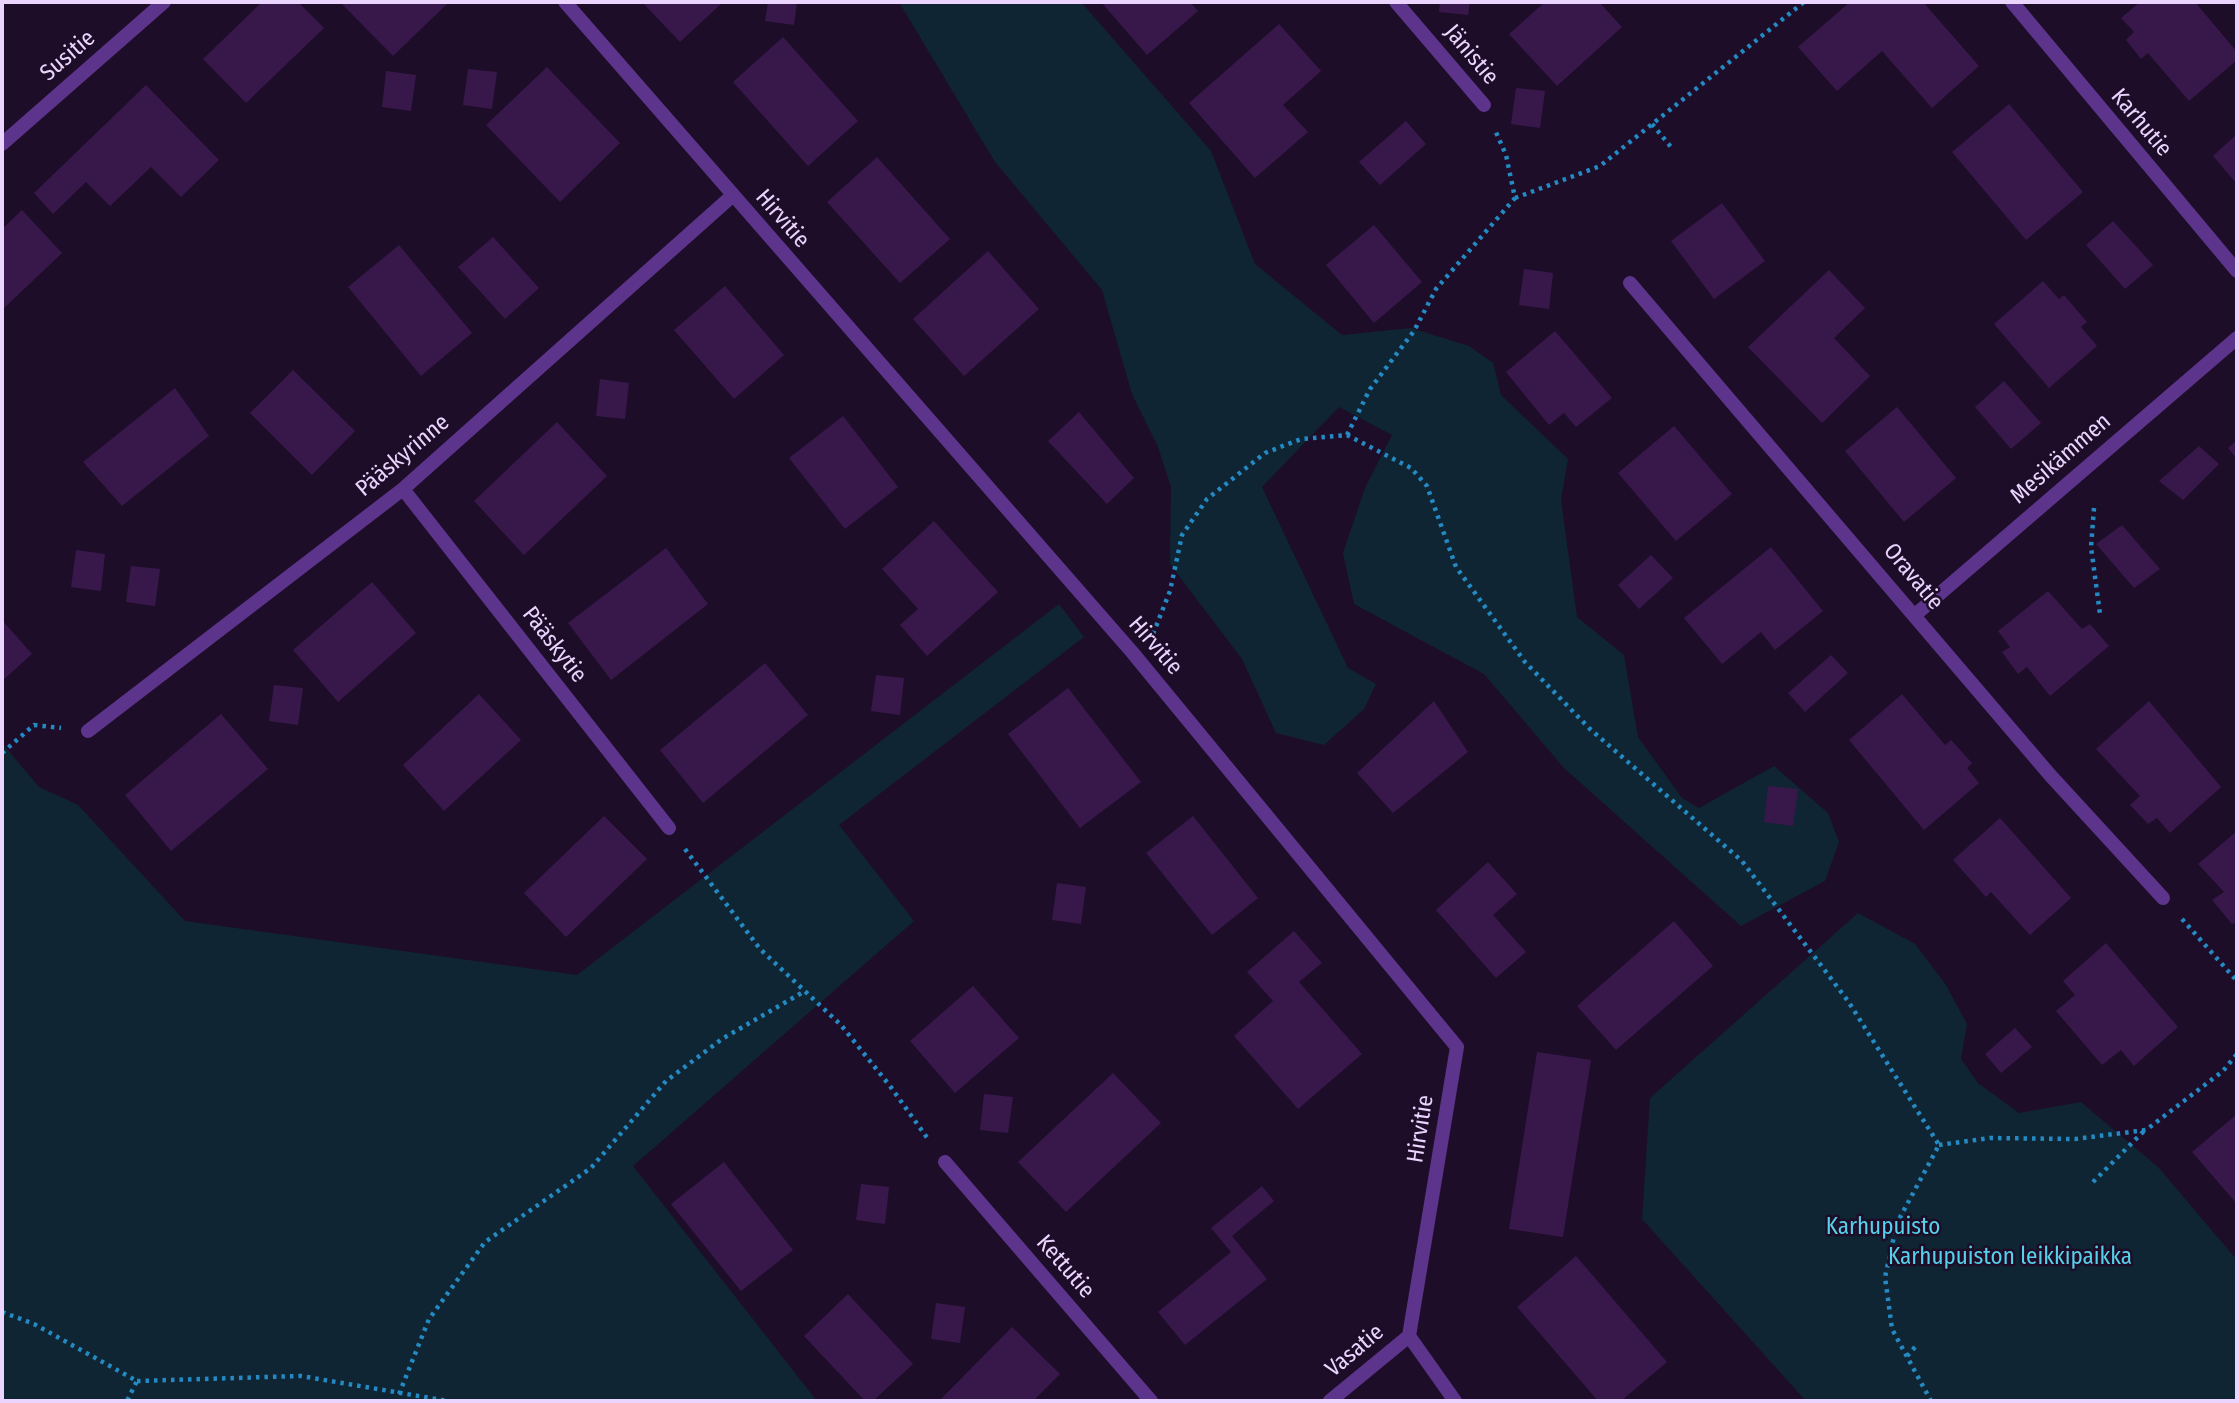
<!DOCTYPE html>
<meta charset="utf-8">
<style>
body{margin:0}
#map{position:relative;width:2239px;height:1403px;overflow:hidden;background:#1d0d28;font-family:"Fira Sans Condensed",sans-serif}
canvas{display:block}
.frame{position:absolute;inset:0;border:4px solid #ebd5ff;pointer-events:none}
</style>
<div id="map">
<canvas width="2239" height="1403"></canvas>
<div class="frame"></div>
</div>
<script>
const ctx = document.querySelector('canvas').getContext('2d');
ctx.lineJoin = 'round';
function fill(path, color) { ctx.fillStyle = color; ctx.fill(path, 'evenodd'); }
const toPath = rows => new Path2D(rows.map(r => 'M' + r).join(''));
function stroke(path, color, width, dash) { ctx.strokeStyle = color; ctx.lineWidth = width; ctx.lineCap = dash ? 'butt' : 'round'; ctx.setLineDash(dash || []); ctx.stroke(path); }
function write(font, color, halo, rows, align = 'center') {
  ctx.font = font + ' "Fira Sans Condensed",sans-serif'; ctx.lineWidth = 5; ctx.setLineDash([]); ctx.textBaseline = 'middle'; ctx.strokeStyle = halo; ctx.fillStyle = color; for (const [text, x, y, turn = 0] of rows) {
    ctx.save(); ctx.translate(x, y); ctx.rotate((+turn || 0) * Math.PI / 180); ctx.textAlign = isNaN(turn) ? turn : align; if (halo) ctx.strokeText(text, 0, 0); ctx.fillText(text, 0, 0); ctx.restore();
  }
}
fill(toPath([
 [899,2,1081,2,1211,151,1255,264,1342,335,1411,328,1469,346,1493,363,1501,395,1568,459,1561,500,1577,617,1624,655,1638,737,1682,798,1699,808,1774,766,1828,813,1839,842,1825,881,1741,926,1564,768,1484,674,1354,604,1343,553,1365,488,1392,435,1339,407,1262,487,1348,668,1376,684,1364,709,1324,745,1276,733,1242,659,1170,564,1171,487,1158,447,1132,394,1102,290,995,162],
 [1059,604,1084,637,839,825,914,921,633,1166,817,1401,2,1401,2,743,39,787,78,805,185,921,577,975],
 [1858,913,1915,944,1946,985,1967,1024,1961,1059,1978,1083,2019,1113,2081,1102,2158,1167,2237,1260,2237,1401,1806,1401,1642,1219,1650,1098]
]), '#102533');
fill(toPath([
 [262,2,298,2,324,28,246,103,203,59],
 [340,2,445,2,447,4,393,56],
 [642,2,723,2,680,42],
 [768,2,797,2,794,25,765,21],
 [1101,2,1190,2,1198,11,1147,55],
 [1440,2,1470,2,1468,15,1439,12],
 [1545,2,1599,2,1622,27,1557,86,1509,34],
 [1850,2,1923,2,1979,66,1932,108,1882,51,1837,91,1798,47],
 [2140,2,2195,2,2237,52,2237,60,2189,101,2148,53,2141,59,2126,40,2134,32,2121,18],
 [1279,24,1321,71,1283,105,1308,132,1255,178,1189,103],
 [783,37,858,121,808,166,733,82],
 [547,67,620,143,560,202,486,125],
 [468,69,497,72,492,109,463,105],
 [386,71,416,75,411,111,382,107],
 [146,85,219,160,181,197,151,167,110,206,86,182,53,214,34,193],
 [1516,88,1545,91,1540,128,1511,124],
 [2009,104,2083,192,2026,240,1952,152],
 [1406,121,1426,144,1380,185,1359,162],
 [2237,134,2237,184,2213,156],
 [877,157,950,239,900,283,827,202],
 [1722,203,1765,261,1714,299,1671,241],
 [22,210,62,253,2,310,2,229],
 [2113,221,2153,265,2125,289,2086,245],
 [1374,225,1422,282,1374,323,1326,265],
 [493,237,539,288,505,319,458,267],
 [399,245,472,333,421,376,348,287],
 [988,251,1039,309,964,376,913,319],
 [1524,269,1553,273,1549,309,1519,305],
 [1829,270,1865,308,1834,338,1870,376,1822,423,1748,347],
 [2043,281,2059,299,2064,295,2087,322,2081,327,2097,346,2049,388,1994,324],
 [725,286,784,355,734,399,674,330],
 [1555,331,1612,398,1576,427,1564,413,1549,425,1506,372],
 [293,370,355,431,312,475,250,413],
 [600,379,629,383,625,419,596,416],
 [2004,381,2041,423,2011,449,1975,407],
 [175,388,209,436,122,506,83,462],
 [1897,407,1956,478,1904,522,1845,451],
 [1079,412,1134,478,1107,504,1048,441],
 [843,416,898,487,845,529,789,458],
 [557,422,607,476,524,555,474,501],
 [1674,426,1732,494,1676,541,1618,473],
 [2237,440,2237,459,2228,448],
 [2199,446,2219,464,2183,500,2159,481],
 [934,521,998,592,927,656,900,625,918,609,882,569],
 [2122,525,2160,569,2134,588,2096,544],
 [1771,547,1823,611,1775,650,1761,632,1722,664,1684,618],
 [666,548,708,604,611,680,568,623],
 [76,550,105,554,101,591,71,587],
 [1651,555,1673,578,1639,609,1618,585],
 [131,566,160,569,155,606,126,602],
 [372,582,416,633,338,702,293,650],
 [2048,591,2082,629,2090,624,2109,646,2050,696,2027,667,2018,674,2002,652,2010,647,1998,631],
 [2,620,32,654,2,681],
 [1831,655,1848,673,1805,712,1788,693],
 [765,663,808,715,703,803,660,750],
 [876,675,904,678,900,715,871,711],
 [274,685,303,688,298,725,269,721],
 [1068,688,1141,782,1080,828,1008,734],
 [479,694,521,740,444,811,403,765],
 [1902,694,1945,745,1951,740,1972,763,1967,768,1979,783,1924,830,1849,740],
 [1434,701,1468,752,1393,813,1357,773],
 [2149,701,2221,787,2170,833,2157,818,2148,824,2130,805,2140,796,2096,749],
 [221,714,268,769,171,851,125,795],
 [1768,786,1798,789,1793,826,1764,822],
 [604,816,647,859,566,937,524,893],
 [1193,816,1258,898,1212,935,1146,853],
 [2000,818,2071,898,2030,935,1991,892,1986,897,1953,860],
 [2237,831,2237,921,2232,924,2212,900,2224,892,2198,864],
 [1488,862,1517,894,1493,915,1526,952,1496,978,1436,910],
 [1057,883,1086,887,1081,924,1052,920],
 [1674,921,1713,966,1616,1050,1577,1006],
 [1294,931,1322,963,1299,982,1362,1054,1298,1109,1234,1036,1273,1001,1247,972],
 [2106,943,2178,1027,2134,1066,2121,1050,2102,1065,2056,1011,2075,995,2063,981],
 [973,986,1019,1038,955,1093,910,1041],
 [2015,1028,2032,1047,2001,1073,1985,1054],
 [1537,1052,1591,1060,1563,1237,1509,1229],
 [1113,1073,1161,1123,1066,1212,1018,1162],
 [984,1094,1013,1097,1008,1133,980,1130],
 [2237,1114,2237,1204,2192,1152],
 [724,1162,793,1250,741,1291,671,1204],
 [861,1184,889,1187,885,1224,856,1220],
 [1262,1186,1274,1201,1232,1236,1267,1279,1185,1345,1158,1312,1231,1252,1211,1228],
 [1576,1256,1667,1362,1621,1401,1598,1401,1517,1307],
 [848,1294,913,1364,873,1401,865,1401,804,1336],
 [936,1303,965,1307,960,1343,931,1339],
 [1012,1327,1060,1374,1033,1401,939,1401]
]), '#38184b');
stroke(toPath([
 [1652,124,1671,147],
 [1515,198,1600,166,1804,2],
 [1347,435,1370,389,1414,331,1436,289,1515,198,1506,155,1495,130],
 [2094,508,2091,547,2100,614],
 [1153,634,1170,591,1182,535,1207,499,1265,453,1301,439,1347,435,1411,468,1427,486,1456,567,1525,662,1590,729,1742,861,1848,1001,1939,1145,1897,1223,1885,1277,1892,1329,1931,1401],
 [2,753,34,725,61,728],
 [685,849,760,949,841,1025,890,1086,928,1139],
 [2182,919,2237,981],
 [1939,1145,1990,1138,2075,1139,2146,1130,2223,1071,2237,1054],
 [2093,1182,2145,1130],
 [2,1312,34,1324,137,1381,127,1401],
 [1907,1356,1916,1346],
 [137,1381,301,1376,448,1401],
 [399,1394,429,1319,485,1242,591,1168,666,1081,722,1039,805,991]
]), '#248ac3', 4.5, [3.5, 5]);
stroke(toPath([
 [565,2,1132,652,1457,1047,1409,1336,1455,1401],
 [1396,2,1484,105],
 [2012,2,2237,271],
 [2,144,164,2],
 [1630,283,2050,775,2163,898],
 [403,489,669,828],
 [1915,615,2237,338],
 [88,731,403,489,732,196],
 [945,1162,1151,1401],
 [1330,1401,1409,1336]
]), '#5d348b', 14);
write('23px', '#ebd5ff', '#1d0d28', [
 ["Jänistie",1471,55,50],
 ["Susitie",68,56,-41],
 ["Karhutie",2141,123,50],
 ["Hirvitie",782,219,49],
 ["Pääskyrinne",403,456,-40],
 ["Mesikämmen",2061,459,-41],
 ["Oravatie",1913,577,50],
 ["Pääskytie",554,645,52],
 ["Hirvitie",1155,646,49],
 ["Hirvitie",1421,1129,-81],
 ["Kettutie",1065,1267,49],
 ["Vasatie",1355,1351,-40]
]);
write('23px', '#56d1ea', '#1d0d28', [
 ["Karhupuisto",1883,1228],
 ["Karhupuiston leikkipaikka",2010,1258]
]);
</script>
